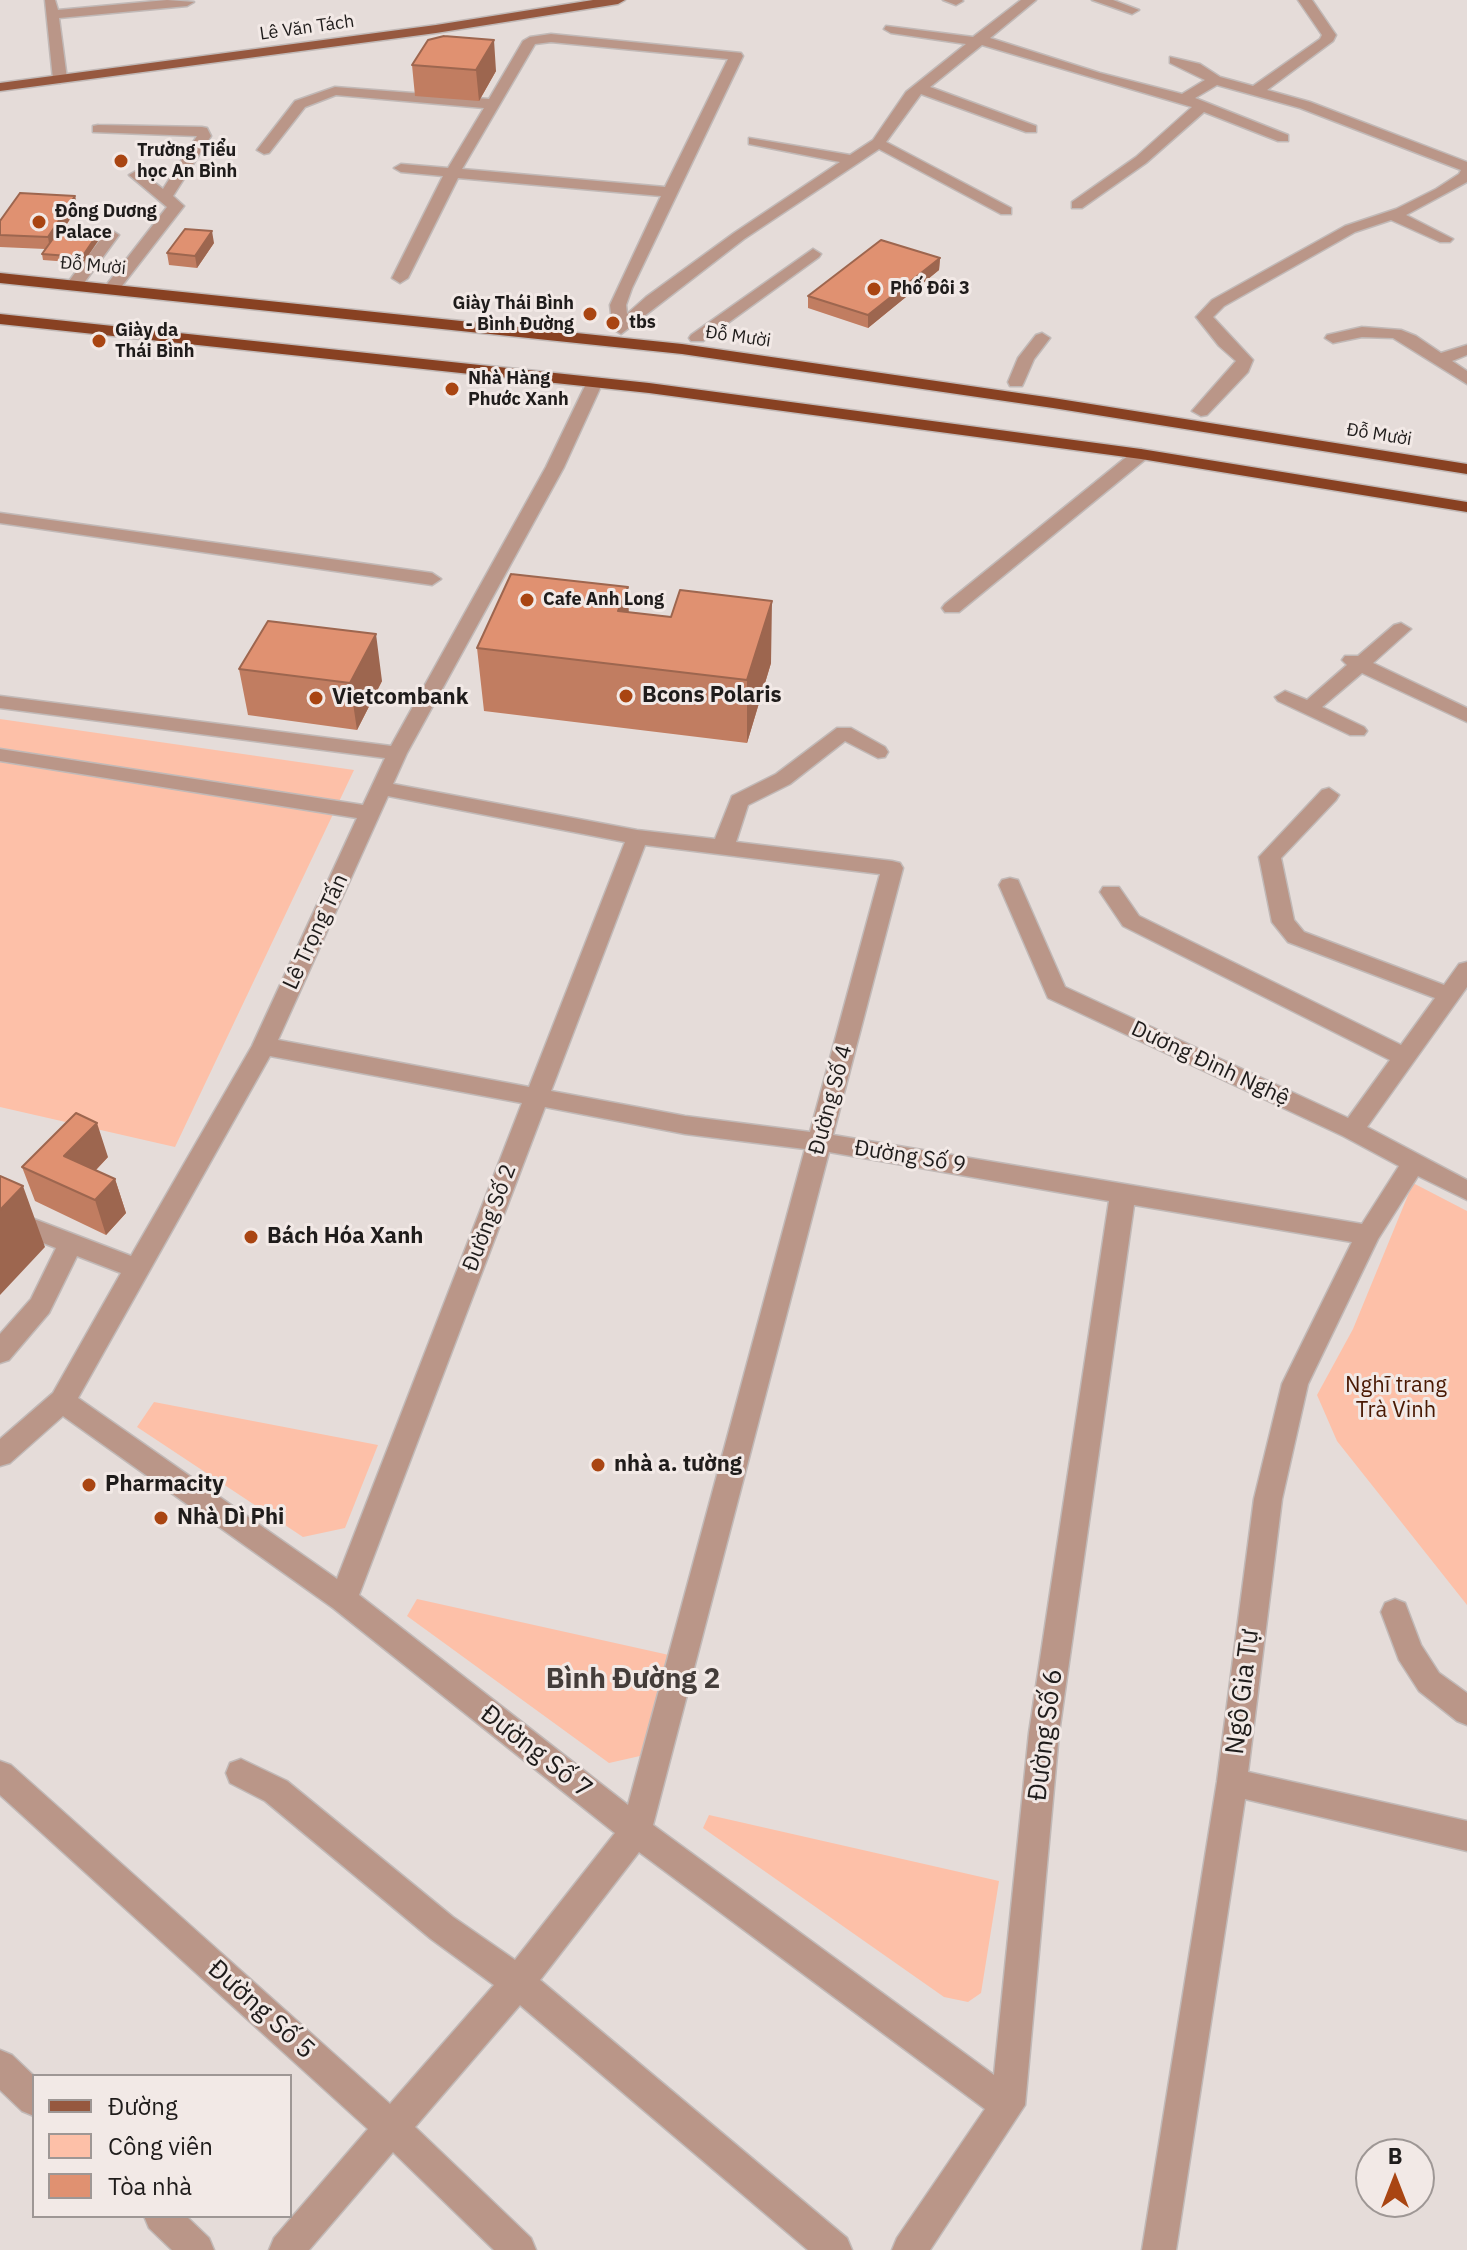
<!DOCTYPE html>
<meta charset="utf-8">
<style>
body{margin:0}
#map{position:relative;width:1467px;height:2250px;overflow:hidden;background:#e5dcd9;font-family:"IBM Plex Sans",sans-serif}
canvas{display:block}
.legend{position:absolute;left:32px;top:2074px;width:260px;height:144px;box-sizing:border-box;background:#f2e9e6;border:2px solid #9e9795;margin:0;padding:10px 14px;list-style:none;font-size:24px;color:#1f1c1b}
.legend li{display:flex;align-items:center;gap:16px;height:40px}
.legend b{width:40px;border:2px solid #9e9795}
.north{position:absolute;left:1355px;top:2138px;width:80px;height:80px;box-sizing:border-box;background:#f2e9e6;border:2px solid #9e9795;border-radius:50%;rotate:0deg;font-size:22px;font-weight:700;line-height:32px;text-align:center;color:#1f1c1b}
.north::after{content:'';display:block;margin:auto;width:28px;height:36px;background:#a94512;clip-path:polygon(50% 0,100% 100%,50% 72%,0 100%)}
</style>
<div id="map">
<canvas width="1467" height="2250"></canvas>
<ul class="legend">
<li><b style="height:10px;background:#96583f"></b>Đường</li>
<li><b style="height:22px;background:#fdc0a8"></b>Công viên</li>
<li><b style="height:22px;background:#e09171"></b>Tòa nhà</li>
</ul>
<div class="north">B</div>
</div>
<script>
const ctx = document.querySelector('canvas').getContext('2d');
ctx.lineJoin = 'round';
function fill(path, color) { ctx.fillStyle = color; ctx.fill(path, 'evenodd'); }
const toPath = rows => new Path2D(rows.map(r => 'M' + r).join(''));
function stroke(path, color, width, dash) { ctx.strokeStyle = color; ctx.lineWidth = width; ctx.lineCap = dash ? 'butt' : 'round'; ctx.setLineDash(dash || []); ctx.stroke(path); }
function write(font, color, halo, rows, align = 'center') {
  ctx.font = font + ' "IBM Plex Sans",sans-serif'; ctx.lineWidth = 6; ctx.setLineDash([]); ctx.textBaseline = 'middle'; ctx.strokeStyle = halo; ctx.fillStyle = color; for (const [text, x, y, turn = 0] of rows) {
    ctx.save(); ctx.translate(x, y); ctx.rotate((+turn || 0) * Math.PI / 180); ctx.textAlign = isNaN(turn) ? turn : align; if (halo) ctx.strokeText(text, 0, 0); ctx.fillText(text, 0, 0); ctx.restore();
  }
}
fill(toPath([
 [0,719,354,770,175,1147,0,1107],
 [1413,1183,1467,1211,1467,1605,1337,1441,1317,1395,1353,1329],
 [154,1402,378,1445,345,1528,303,1537,137,1427],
 [417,1599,669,1655,640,1756,609,1763,407,1616],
 [709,1815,999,1881,981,1993,968,2002,944,1997,703,1828]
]), '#fdc0a8');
const minor = toPath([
 [45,0,55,0,58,10,167,0,194,2,187,6,59,18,67,79,60,83,53,79,45,0],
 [943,0,962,0,963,1,956,5,943,0],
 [1021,0,1036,0,990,38,1100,73,1182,94,1205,80,1170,63,1170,57,1200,64,1220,77,1253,86,1320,39,1322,35,1298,0,1312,0,1336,35,1333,41,1267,90,1310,102,1467,162,1467,182,1406,215,1453,239,1450,242,1440,242,1391,220,1355,232,1224,306,1213,317,1253,360,1248,372,1207,415,1201,416,1192,411,1236,361,1219,346,1196,317,1212,300,1345,226,1396,209,1436,189,1459,174,1461,170,1300,108,1217,85,1195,98,1288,135,1288,141,1278,141,1204,112,1146,163,1082,208,1072,208,1072,202,1136,157,1192,107,982,45,930,87,1036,126,1036,132,1026,132,921,94,886,142,1011,208,1011,214,1001,214,879,149,744,239,621,334,613,329,610,305,661,196,458,178,408,278,400,283,392,278,443,176,401,172,394,168,401,164,448,168,484,108,336,95,305,107,269,153,264,154,257,150,295,101,335,87,489,99,523,41,530,37,551,34,741,53,743,56,632,288,626,305,627,314,646,297,734,233,840,162,749,144,749,138,850,155,873,140,906,92,966,44,891,33,884,29,886,26,973,37,1021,0],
 [551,42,728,59,665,187,462,169,535,44,551,42],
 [1092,0,1113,0,1139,10,1132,14,1092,0],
 [98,125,202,127,207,128,211,136,173,196,184,206,118,291,112,293,104,288,167,207,129,175,136,171,141,172,163,189,197,136,93,132,93,126,98,125],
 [111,230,119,235,81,287,69,287,69,281,106,232,111,230],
 [813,249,821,254,819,257,703,341,691,341,689,338,691,335,813,249],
 [1362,327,1401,330,1416,336,1441,353,1467,345,1467,355,1452,361,1467,371,1467,384,1393,338,1362,337,1333,343,1325,338,1327,335,1362,327],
 [1042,333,1050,338,1034,359,1024,382,1022,386,1010,386,1008,382,1018,358,1036,335,1042,333],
 [594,379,602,384,564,467,407,753,393,784,637,830,715,839,732,796,776,774,837,728,851,728,885,747,888,752,885,757,878,758,845,741,790,784,748,805,736,842,892,861,900,863,903,868,833,1135,1362,1224,1399,1166,1343,1136,1048,998,999,885,1002,880,1010,878,1018,880,1065,987,1348,1118,1390,1060,1123,926,1100,892,1103,887,1119,887,1139,916,1401,1045,1435,998,1288,942,1272,922,1259,857,1322,790,1329,788,1339,795,1336,800,1281,858,1294,920,1304,932,1444,985,1459,964,1467,962,1467,987,1367,1127,1467,1180,1467,1200,1418,1176,1378,1239,1308,1384,1282,1499,1248,1772,1467,1821,1467,1851,1245,1799,1176,2250,1142,2250,1217,1782,1254,1499,1282,1384,1352,1242,1134,1205,1059,1733,1025,2105,930,2250,892,2250,897,2238,985,2109,639,1852,540,1980,847,2238,852,2250,808,2250,520,2005,415,2127,531,2238,536,2250,494,2250,393,2152,309,2250,269,2250,274,2238,368,2129,0,1795,0,1761,11,1765,390,2104,494,1985,431,1939,265,1801,230,1783,226,1773,230,1763,241,1759,287,1781,453,1917,515,1960,615,1833,333,1608,63,1416,10,1463,0,1466,0,1439,53,1393,121,1273,77,1256,49,1313,9,1360,0,1363,0,1334,31,1299,56,1248,0,1226,0,1206,131,1256,252,1046,357,818,0,761,0,749,363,805,385,758,0,708,0,696,391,746,546,467,586,384,594,379],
 [388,796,625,842,529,1087,278,1040,388,796],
 [645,845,880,874,810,1132,685,1116,551,1091,645,845],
 [270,1056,522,1103,337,1579,78,1398,270,1056],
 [545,1107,685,1134,805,1149,628,1805,359,1595,545,1107],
 [829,1152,1109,1201,1029,1733,994,2075,653,1825,829,1152],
 [1141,449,1150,454,1147,458,959,612,945,612,942,608,945,604,1135,450,1141,449],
 [0,513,432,573,441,579,432,585,0,523,0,513],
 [1401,623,1411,629,1373,663,1467,708,1467,722,1362,673,1322,707,1364,727,1367,731,1364,735,1350,735,1278,701,1275,697,1285,691,1307,700,1347,665,1342,660,1345,656,1358,656,1394,625,1401,623],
 [1395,1599,1405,1603,1421,1645,1439,1673,1467,1693,1467,1725,1457,1721,1419,1691,1399,1660,1381,1612,1385,1603,1395,1599],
 [0,2050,12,2055,34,2076,34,2116,22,2111,0,2090,0,2050],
 [144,2216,186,2216,209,2238,214,2250,172,2250,149,2228,144,2216]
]);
const major = toPath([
 [593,0,625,0,618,4,436,33,0,91,0,83,436,25,593,0]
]);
const highway = toPath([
 [0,273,682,344,1053,398,1467,464,1467,474,1053,408,682,354,0,283,0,273],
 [0,314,649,383,1141,449,1467,502,1467,512,1141,459,649,393,0,324,0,314]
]);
stroke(minor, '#c1b9b7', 3);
stroke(major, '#c1b9b7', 3);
stroke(highway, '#c1b9b7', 3);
fill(minor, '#ba9688');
fill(major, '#96583f');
fill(highway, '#884122');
fill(toPath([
 [412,65,496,71,479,101,415,96],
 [78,207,65,227,102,235,83,263,43,260,42,254,45,249,0,247,0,221],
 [214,243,197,268,169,265,167,253],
 [940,258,939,270,868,328,808,308,808,296],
 [477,648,771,663,747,743,484,711],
 [239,669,382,681,357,730,248,715],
 [108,1157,96,1170,115,1179,126,1213,106,1235,35,1201,22,1167]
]), '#c17d61');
fill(toPath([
 [494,40,496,71,479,101,476,70],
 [75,196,78,207,50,249,48,237],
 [101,229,102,235,83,263,82,257],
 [212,231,214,243,197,268,195,256],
 [940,258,939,270,868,328,868,315],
 [628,587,630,650,618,611],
 [772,601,771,663,747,743,747,680],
 [376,634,382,681,357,730,350,683],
 [97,1123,108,1157,76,1191,64,1156],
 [115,1179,126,1213,106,1235,95,1200],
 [23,1186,45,1247,0,1295,0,1210]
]), '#9d664f');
const building = toPath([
 [444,36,494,40,476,70,412,65,428,40,444,36],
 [20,193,75,196,48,237,0,235,0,221,20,193],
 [62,226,101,229,82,257,42,254,62,226],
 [185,229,212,231,195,256,167,253,185,229],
 [881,240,940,258,868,315,808,296,881,240],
 [511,574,628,587,618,611,671,617,680,590,772,601,747,680,477,648,511,574],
 [268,621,376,634,350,683,239,669,268,621],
 [76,1113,97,1123,64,1156,115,1179,95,1200,22,1167,76,1113],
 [0,1176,23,1186,0,1210,0,1176]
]);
fill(building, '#e09171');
stroke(building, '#9d664f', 2);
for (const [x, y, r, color] of [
 [121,161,8,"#a94512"],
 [39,222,8,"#a94512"],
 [874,289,8,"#a94512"],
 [590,314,8,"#a94512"],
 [613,323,8,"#a94512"],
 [99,341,8,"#a94512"],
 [452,389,8,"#a94512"],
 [527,600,8,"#a94512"],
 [626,696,8,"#a94512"],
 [316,698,8,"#a94512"],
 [251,1237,8,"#a94512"],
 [598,1465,8,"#a94512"],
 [89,1485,8,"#a94512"],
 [161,1518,8,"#a94512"]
]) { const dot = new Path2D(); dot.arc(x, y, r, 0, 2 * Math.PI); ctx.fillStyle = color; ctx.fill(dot); stroke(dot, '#f2e9e6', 3); }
write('18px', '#1f1c1b', '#f2e9e6', [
 ["Lê Văn Tách",307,28,-8],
 ["Đỗ Mười",93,266,5],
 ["Đỗ Mười",738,337,8],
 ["Đỗ Mười",1379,435,9]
]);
write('bold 18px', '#1f1c1b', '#f2e9e6', [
 ["Trường Tiểu",137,151],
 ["học An Bình",137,172],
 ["Đông Dương",55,212],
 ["Palace",55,233],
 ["Phố Đôi 3",890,289],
 ["Giày Thái Bình",574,304,"right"],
 ["- Bình Đường",574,325,"right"],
 ["tbs",629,323],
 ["Giày da",115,331],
 ["Thái Bình",115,352],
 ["Nhà Hàng",468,379],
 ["Phước Xanh",468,400],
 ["Cafe Anh Long",543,600]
], 'left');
write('bold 22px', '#1f1c1b', '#f2e9e6', [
 ["Bcons Polaris",642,696],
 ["Vietcombank",332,698],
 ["Bách Hóa Xanh",267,1237],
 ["nhà a. tường",614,1465],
 ["Pharmacity",105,1485],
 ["Nhà Dì Phi",177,1518]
], 'left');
write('22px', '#1f1c1b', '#f2e9e6', [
 ["Lê Trọng Tấn",316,932,-65],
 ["Dương Đình Nghệ",1210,1064,25],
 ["Đường Số 4",831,1100,-75],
 ["Đường Số 9",910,1157,9],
 ["Đường Số 2",490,1218,-69]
]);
write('22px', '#491802', '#f2e9e6', [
 ["Nghĩ trang",1396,1386],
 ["Trà Vinh",1396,1411]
]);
write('26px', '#1f1c1b', '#f2e9e6', [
 ["Ngô Gia Tự",1243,1692,-83],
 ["Đường Số 6",1046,1735,-83],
 ["Đường Số 7",536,1752,38],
 ["Đường Số 5",261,2010,42]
]);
write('bold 28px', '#443d3a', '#f2e9e6', [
 ["Bình Đường 2",633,1680]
]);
</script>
